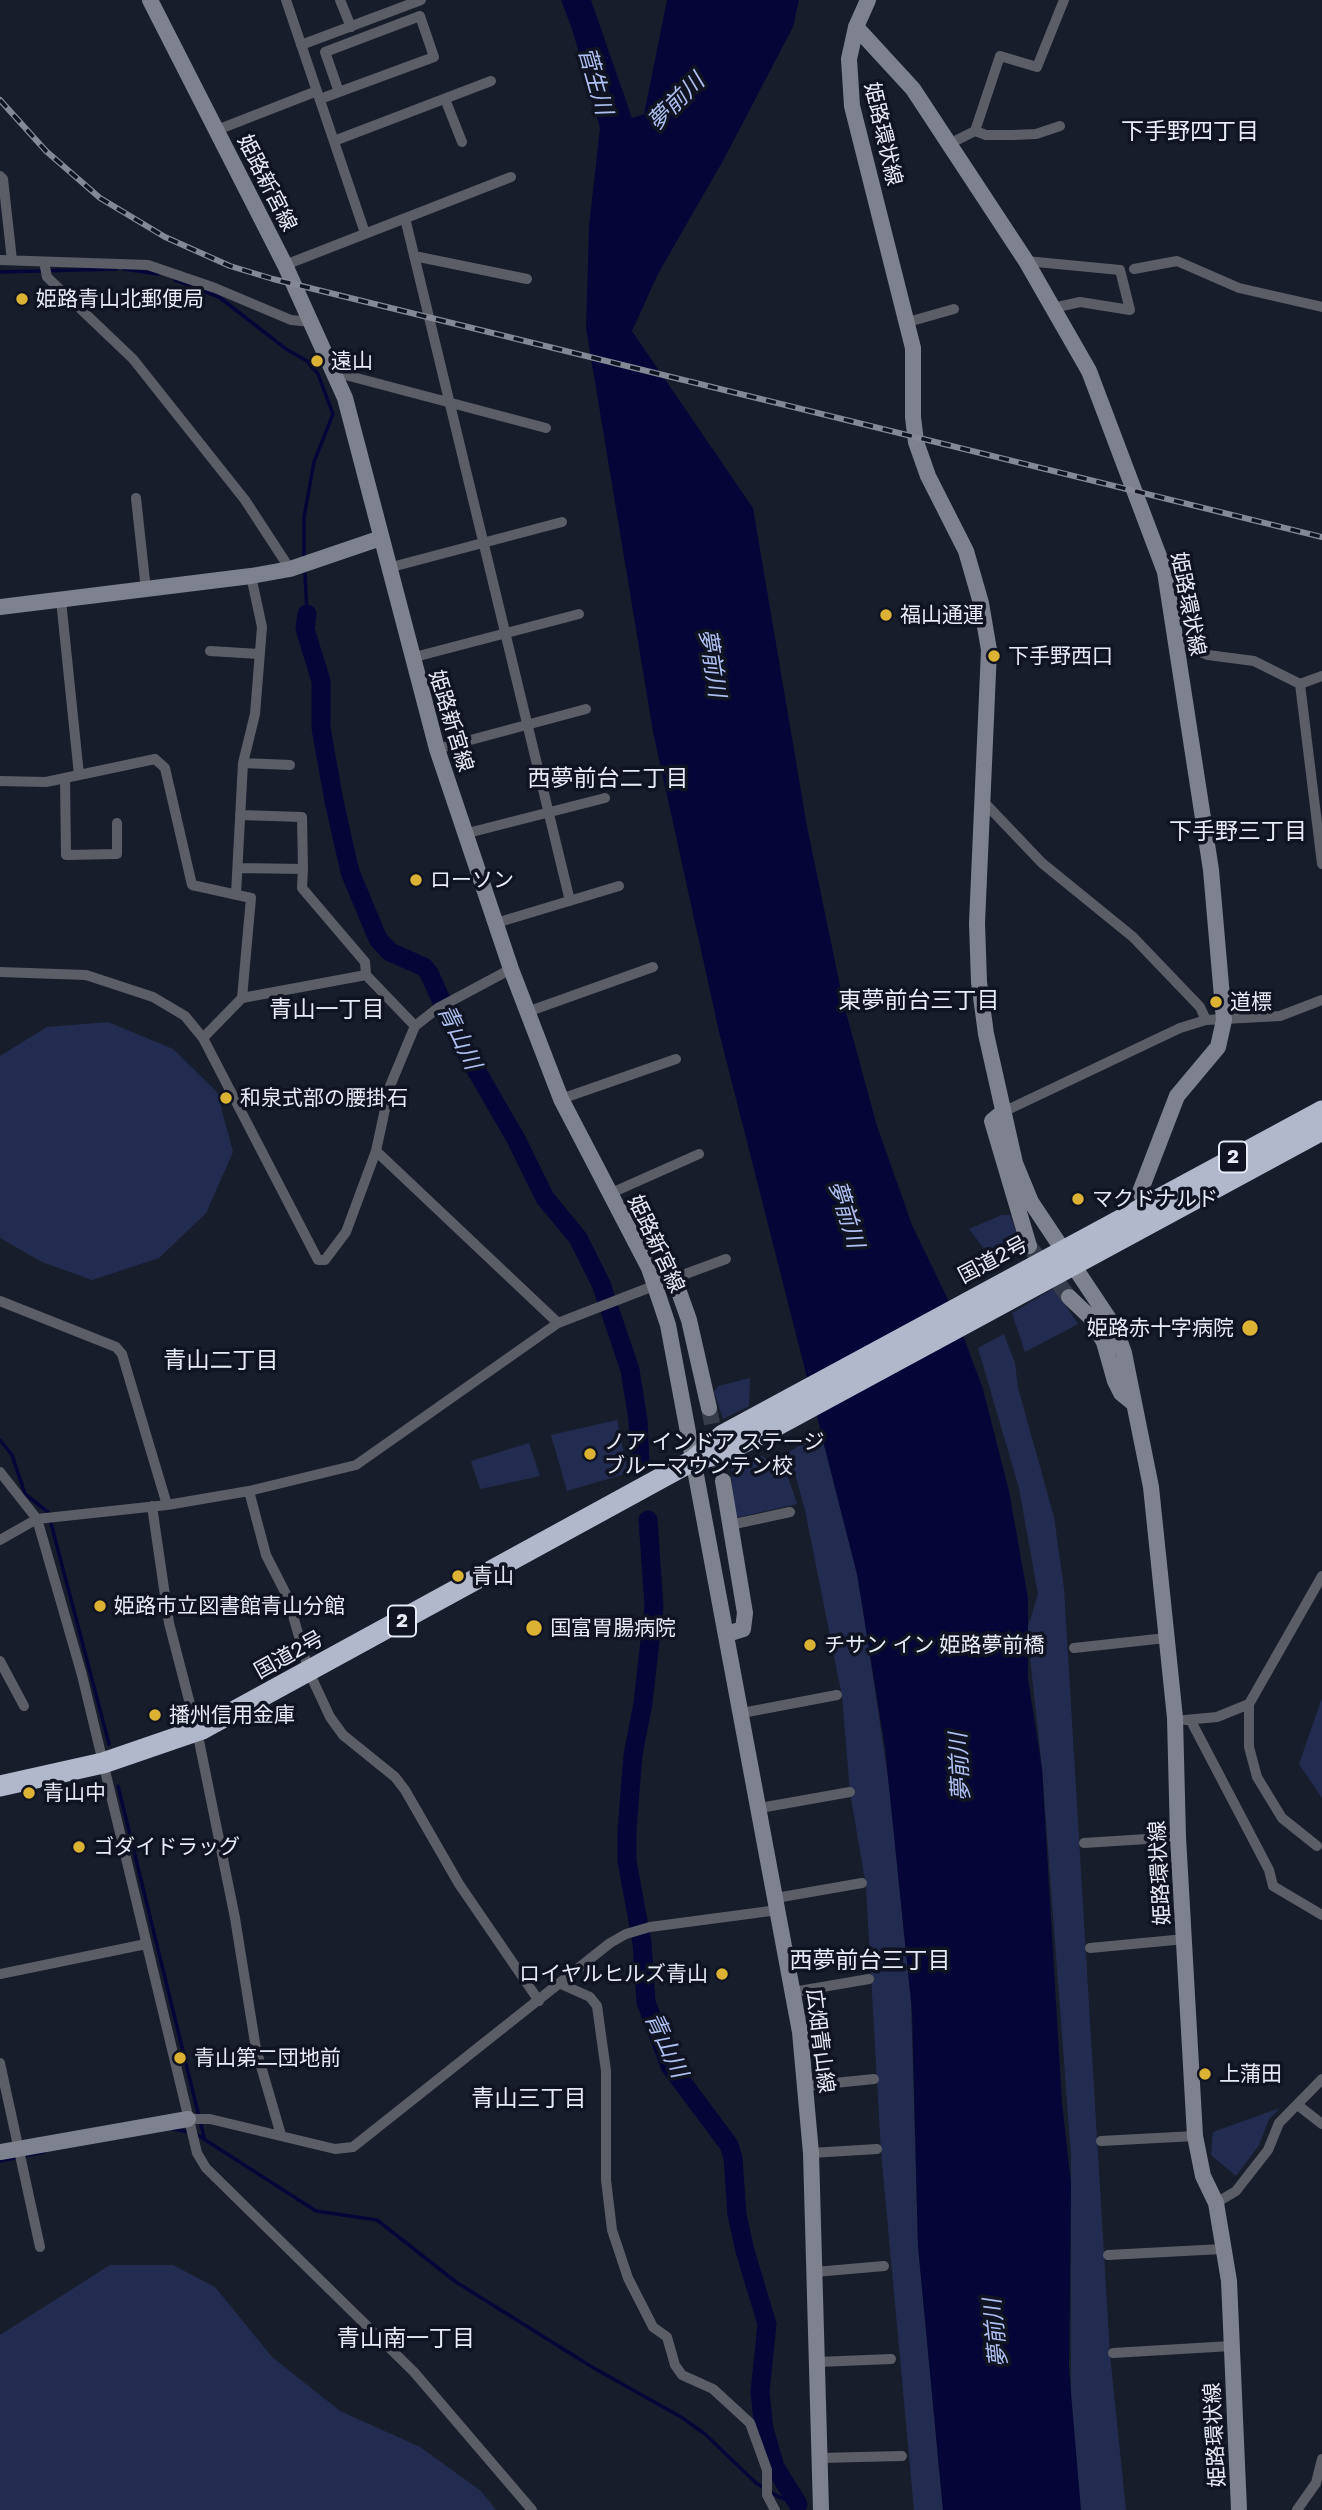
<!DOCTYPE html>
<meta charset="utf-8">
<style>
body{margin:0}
canvas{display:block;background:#181d2c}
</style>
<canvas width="1322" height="2510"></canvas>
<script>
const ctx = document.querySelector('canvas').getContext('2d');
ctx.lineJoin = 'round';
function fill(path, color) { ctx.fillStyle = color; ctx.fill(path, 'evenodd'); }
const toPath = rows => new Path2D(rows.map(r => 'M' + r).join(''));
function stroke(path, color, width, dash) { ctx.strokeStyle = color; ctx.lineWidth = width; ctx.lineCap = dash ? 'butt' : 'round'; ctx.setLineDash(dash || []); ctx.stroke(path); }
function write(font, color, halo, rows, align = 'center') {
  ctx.font = font + ' "Golos Text","Noto Sans JP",sans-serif'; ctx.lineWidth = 7; ctx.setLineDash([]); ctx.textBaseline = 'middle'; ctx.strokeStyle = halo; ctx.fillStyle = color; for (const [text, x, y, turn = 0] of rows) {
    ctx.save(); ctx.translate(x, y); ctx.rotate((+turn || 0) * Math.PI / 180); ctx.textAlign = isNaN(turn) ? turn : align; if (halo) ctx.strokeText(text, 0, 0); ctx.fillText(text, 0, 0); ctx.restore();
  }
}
fill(toPath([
 [108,1022,173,1049,217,1092,233,1152,206,1213,159,1258,92,1280,42,1262,0,1238,0,1056,47,1027],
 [1002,1215,1010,1215,1022,1247,995,1263,969,1229],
 [1054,1288,1078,1324,1025,1352,1012,1313],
 [1004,1334,1015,1363,1018,1388,1054,1517,1064,1589,1110,2355,1126,2510,1081,2510,1076,2475,1071,2418,1071,2155,1042,1768,1027,1630,1038,1594,1019,1488,978,1348],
 [750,1378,749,1406,723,1419,714,1392,718,1386],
 [617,1420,628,1473,567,1491,551,1435],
 [821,1433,859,1582,890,1792,911,2002,918,2246,943,2510,914,2510,881,2151,866,1886,850,1792,842,1696,805,1510,789,1452],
 [529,1443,540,1476,480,1489,471,1461],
 [762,1456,786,1471,797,1504,735,1518,731,1469],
 [1322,1698,1322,1798,1299,1764],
 [1280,2108,1269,2119,1259,2145,1236,2176,1211,2155,1213,2132],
 [110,2265,173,2265,215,2287,272,2357,340,2411,420,2447,481,2491,496,2510,0,2510,0,2335]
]), '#222c50');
fill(toPath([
 [561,0,591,0,632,118,644,114,667,0,799,0,793,27,724,159,658,274,632,331,753,508,807,826,844,1005,877,1126,912,1225,955,1314,983,1389,1009,1491,1028,1598,1028,1679,1042,1768,1062,2103,1071,2183,1069,2369,1081,2510,943,2510,918,2246,912,2011,885,1748,857,1574,719,1032,653,732,586,328,589,226,600,128,573,32]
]), '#050637');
stroke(toPath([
 [124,269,158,274],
 [0,272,117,269],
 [175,280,219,297,286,349,307,361,318,374,333,414,314,462,304,517,304,557],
 [305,573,307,614],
 [0,1440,12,1455,25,1494,48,1512,109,1744],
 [118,1786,204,2137],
 [173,2129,189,2132],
 [196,2134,316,2211,377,2220,456,2282,592,2367,681,2417,705,2434,756,2483,779,2497,798,2504,802,2510],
 [0,2161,44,2152]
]), '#050637', 3.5);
stroke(toPath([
 [307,614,305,629,321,681,321,728,334,801,350,872,378,939,390,952,424,967,429,973,461,1044,516,1139,545,1198,578,1238,601,1284,630,1370,638,1420,640,1463],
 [648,1520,654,1606,643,1703,633,1755,627,1830,627,1861,642,1943,646,2002,670,2066,729,2145,733,2158,737,2215,745,2251,767,2324,760,2392,764,2429,775,2467,798,2504]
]), '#050637', 19);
stroke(toPath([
 [1029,1246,1069,1297],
 [709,1408,723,1481]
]), '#373c4a', 16, [16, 8]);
stroke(toPath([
 [286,0,365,233],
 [340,0,351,27],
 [301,45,421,0],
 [320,99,434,57,420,16,325,52,339,92],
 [445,99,462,142],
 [217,130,317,91],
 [975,131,986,135,1013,135,1036,134,1060,126],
 [334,141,491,81],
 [949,144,975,131,1000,56,1037,67,1064,0],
 [0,176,3,179,12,260],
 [405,218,570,901],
 [414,256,527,279],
 [0,260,148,265,215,288,291,320,312,322],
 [1026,261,1120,270,1130,310,1080,302,1053,308],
 [44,262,47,277,133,359,245,500,290,569],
 [285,265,511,177],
 [1134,269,1177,261,1239,288,1322,307],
 [908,322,954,309],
 [334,372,546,428],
 [136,498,146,590],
 [388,568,562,522],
 [61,600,79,775],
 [1175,642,1208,655,1254,661,1300,684,1322,676],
 [210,651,259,654],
 [411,658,579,614],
 [1300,684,1322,864],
 [437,749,586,709],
 [243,763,290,765],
 [65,778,66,855,117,854,117,823],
 [0,781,46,782,155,759,165,768,192,885,251,898,242,998],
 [981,799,1042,863,1133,937,1200,1007,1206,1020],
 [464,834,605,798],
 [239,868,303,869,302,817,240,815],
 [303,869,302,888,365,962,366,975],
 [236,894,243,763,255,714,262,627,251,576],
 [496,923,619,886],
 [0,972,86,975,153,997,185,1016,203,1038,318,1260,325,1260,346,1232,376,1151,390,1086,415,1026,438,1008,511,969],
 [527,1012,653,967],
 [203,1038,242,998,366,975,415,1026],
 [561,1099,676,1059],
 [1003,1112,1180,1028,1206,1020,1280,1016,1322,1000],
 [376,1151,558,1323],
 [609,1194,699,1154],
 [674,1284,680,1276,726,1259],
 [0,1301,116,1347,122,1354,167,1505],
 [0,1472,37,1519,82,1675,197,2153,206,2168,414,2372,532,2510],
 [249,1491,266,1555,288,1598,309,1672,330,1717,343,1735,395,1777,405,1790,459,1884,539,2001],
 [152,1506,169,1623,197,1731,235,1918,256,2049,281,2135],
 [730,1525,790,1512],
 [0,1540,37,1519,167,1505,249,1491,356,1465,558,1323,656,1285],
 [1074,1648,1166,1638],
 [0,1661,24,1706],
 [1249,1704,1249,1747,1257,1777,1282,1818,1317,1846],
 [742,1713,837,1695],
 [1185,1720,1217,1717,1249,1704,1322,1576],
 [1191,1721,1269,1870,1273,1886,1322,1915],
 [760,1808,850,1792],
 [1084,1843,1178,1837],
 [776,1898,862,1883],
 [1090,1948,1185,1939],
 [0,1974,146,1944],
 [561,1984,590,1997,597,2006,606,2071,606,2180,612,2230,628,2278,653,2327,667,2337,675,2365,682,2375,713,2389,750,2423,767,2470,767,2495,775,2510],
 [793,1992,869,1979],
 [0,2063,40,2247],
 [805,2086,874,2079],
 [1299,2106,1322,2124],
 [188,2119,210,2119,335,2149,353,2147,610,1943,626,1934,650,1927,778,1910],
 [1101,2141,1195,2136],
 [811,2153,877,2149],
 [1216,2203,1236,2191,1268,2150,1279,2123,1322,2079],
 [1108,2255,1222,2249],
 [815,2272,884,2266],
 [1113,2353,1231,2346],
 [818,2362,891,2359],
 [819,2458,902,2456],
 [1297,2510,1316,2483,1322,2459]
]), '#5b5e66', 10);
stroke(toPath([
 [150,0,285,265,345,398,437,749,511,969,561,1099,649,1268,668,1325,800,2032,811,2153,821,2510],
 [868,0,856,27,849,59,852,106,913,348,913,417,916,442,928,476,966,551,981,603,989,650,977,923,979,982,986,1034,1015,1163,1031,1202,1115,1328,1124,1353,1151,1487,1175,1718,1178,1837,1195,2136,1203,2176,1216,2203,1229,2281,1239,2510],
 [856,27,913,89,1026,261,1089,371,1165,572,1211,870,1224,1020,1218,1047,1177,1096,1140,1192,1146,1205],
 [0,607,251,576,290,569,381,538],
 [1003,1112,992,1121,1029,1246],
 [656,1285,668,1282,678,1289,689,1320,709,1408],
 [1069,1297,1090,1317,1104,1342,1115,1381,1121,1393,1132,1402],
 [723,1481,745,1613,743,1629,727,1634],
 [0,2152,188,2119]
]), '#7e828f', 16);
stroke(toPath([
 [700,1459,725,1452,772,1428,1322,1130],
 [0,1786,103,1763,202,1729,694,1460,723,1435,1322,1111]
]), '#b1b8cc', 21);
const rail = toPath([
 [0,100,46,151,100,198,165,237,230,266,273,279,1322,537]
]);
stroke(rail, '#858996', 6);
stroke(rail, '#101422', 3.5, [10]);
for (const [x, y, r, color] of [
 [22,299,7,"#dbb233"],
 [317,361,7,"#dbb233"],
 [886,615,7,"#dbb233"],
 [994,656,7,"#dbb233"],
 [416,880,7,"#dbb233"],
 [1216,1002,7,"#dbb233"],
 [226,1098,7,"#dbb233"],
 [1078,1199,7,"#dbb233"],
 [1250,1328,9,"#dbb233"],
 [590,1454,7,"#dbb233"],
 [458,1576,7,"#dbb233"],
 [100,1606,7,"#dbb233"],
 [534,1628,9,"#dbb233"],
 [810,1645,7,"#dbb233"],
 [155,1715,7,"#dbb233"],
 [29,1793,7,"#dbb233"],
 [79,1847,7,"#dbb233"],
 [722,1974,7,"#dbb233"],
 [180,2058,7,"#dbb233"],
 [1205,2074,7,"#dbb233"]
]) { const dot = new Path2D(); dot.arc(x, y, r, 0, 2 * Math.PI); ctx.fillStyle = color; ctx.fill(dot); stroke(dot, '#101422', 2.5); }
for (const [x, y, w] of [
 [1233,1157,28],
 [402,1621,28]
]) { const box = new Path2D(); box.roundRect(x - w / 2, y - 15.5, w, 31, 5); ctx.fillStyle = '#101422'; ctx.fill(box); stroke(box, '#e7ebf5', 2); }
write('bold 19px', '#e7ebf5', null, [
 ["2",1233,1157],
 ["2",402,1621]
]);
write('21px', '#e7ebf5', '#101422', [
 ["姫路環状線",883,134,77],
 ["姫路新宮線",267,183,63],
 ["姫路環状線",1188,604,79],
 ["姫路新宮線",451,721,73],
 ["姫路新宮線",656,1244,65],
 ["国道2号",993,1260,-28],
 ["国道2号",289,1655,-29],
 ["姫路環状線",1160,1873,-93],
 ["広畑青山線",820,2041,83],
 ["姫路環状線",1215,2435,-93]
]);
write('21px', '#e7ebf5', '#101422', [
 ["姫路青山北郵便局",36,299],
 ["遠山",331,361],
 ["福山通運",900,615],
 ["下手野西口",1008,656],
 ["ローソン",430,880],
 ["道標",1230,1002],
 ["和泉式部の腰掛石",240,1098],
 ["マクドナルド",1092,1199],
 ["姫路赤十字病院",1234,1328,"right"],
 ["ノア インドア ステージ",604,1442],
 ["ブルーマウンテン校",604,1466],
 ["青山",472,1576],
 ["姫路市立図書館青山分館",114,1606],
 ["国富胃腸病院",550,1628],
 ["チサン イン 姫路夢前橋",824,1645],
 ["播州信用金庫",169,1715],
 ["青山中",43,1793],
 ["ゴダイドラッグ",93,1847],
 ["ロイヤルヒルズ青山",708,1974,"right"],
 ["青山第二団地前",194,2058],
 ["上蒲田",1219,2074]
], 'left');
write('italic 23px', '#aebff1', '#101422', [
 ["菅生川",595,81,74],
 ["夢前川",676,102,-45],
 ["夢前川",712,663,81],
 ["青山川",459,1037,64],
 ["夢前川",846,1214,73],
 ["夢前川",960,1767,-93],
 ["青山川",666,2045,65],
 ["夢前川",996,2333,-96]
]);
write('23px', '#e7ebf5', '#101422', [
 ["下手野四丁目",1190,132],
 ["西夢前台二丁目",608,779],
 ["下手野三丁目",1238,832],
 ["東夢前台三丁目",919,1001],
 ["青山一丁目",327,1010],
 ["青山二丁目",221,1361],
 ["西夢前台三丁目",870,1961],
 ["青山三丁目",529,2099],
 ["青山南一丁目",406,2339]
]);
</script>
